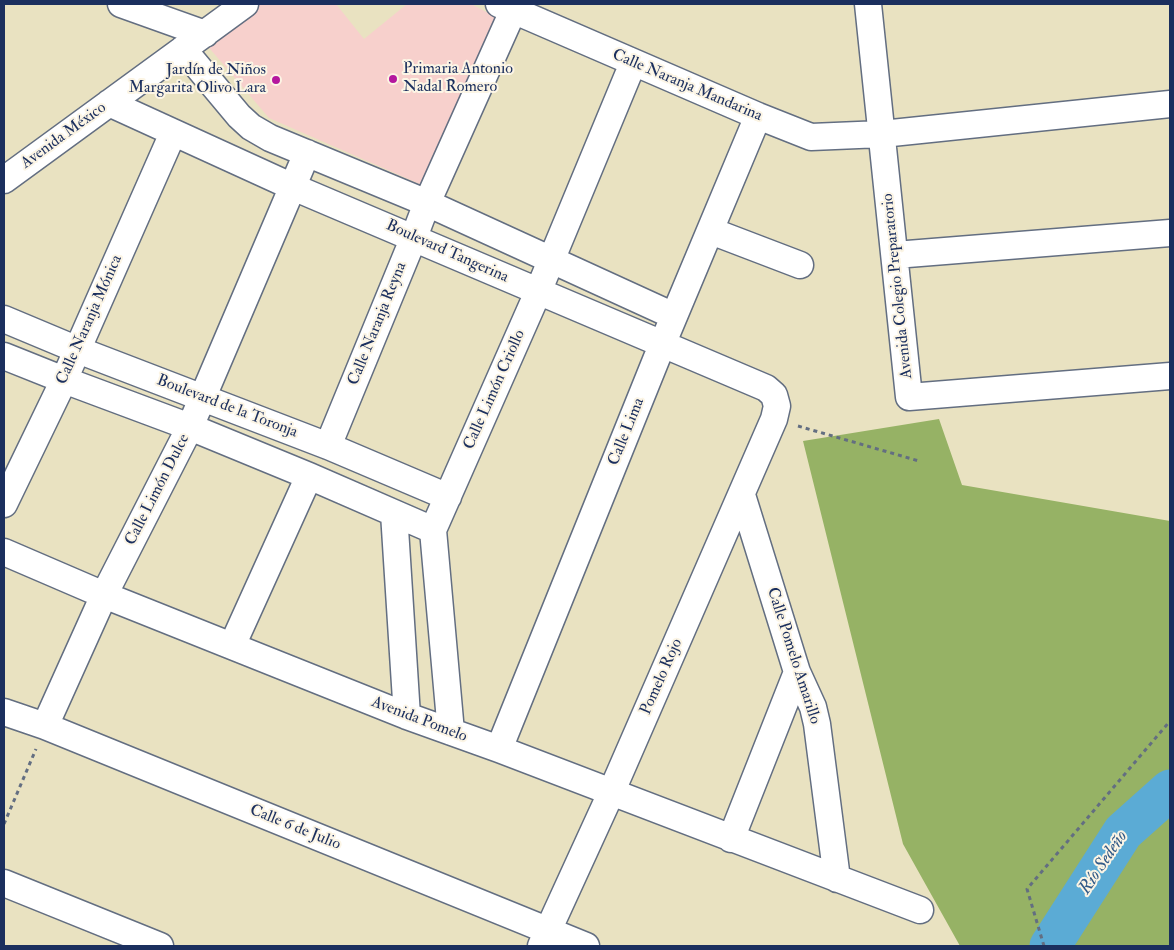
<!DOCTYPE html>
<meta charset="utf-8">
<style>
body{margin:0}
#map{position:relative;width:1174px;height:950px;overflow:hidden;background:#e9e2c1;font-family:"IM FELL Double Pica",serif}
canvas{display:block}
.frame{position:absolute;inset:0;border:5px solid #1b2f5e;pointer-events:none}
</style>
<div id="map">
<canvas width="1174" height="950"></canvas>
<div class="frame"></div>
</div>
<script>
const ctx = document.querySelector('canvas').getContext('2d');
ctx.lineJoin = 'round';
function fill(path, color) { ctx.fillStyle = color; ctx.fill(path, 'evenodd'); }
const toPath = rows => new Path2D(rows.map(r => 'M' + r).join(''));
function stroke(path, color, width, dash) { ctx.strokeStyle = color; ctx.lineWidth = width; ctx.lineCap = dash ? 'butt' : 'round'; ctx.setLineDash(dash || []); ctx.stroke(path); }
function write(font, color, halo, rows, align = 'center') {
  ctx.font = font + ' "IM FELL Double Pica",serif'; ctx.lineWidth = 4; ctx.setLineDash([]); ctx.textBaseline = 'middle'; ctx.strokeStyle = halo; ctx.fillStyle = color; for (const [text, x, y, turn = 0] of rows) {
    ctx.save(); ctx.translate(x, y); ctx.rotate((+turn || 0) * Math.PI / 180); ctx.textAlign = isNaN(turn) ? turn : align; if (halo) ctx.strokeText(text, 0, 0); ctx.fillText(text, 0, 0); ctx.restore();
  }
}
fill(toPath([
 [256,4,336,4,364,39,407,4,471,4,496,17,422,185,269,118,205,43]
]), '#f7d0cc');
fill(toPath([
 [939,419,962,485,1170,521,1170,946,960,946,903,844,803,441]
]), '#96b265');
stroke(toPath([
 [1050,946,1123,832,1170,790]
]), '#5babd5', 41);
const street = toPath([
 [121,4,205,34],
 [499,4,758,116,811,137,882,134,1170,104],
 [868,4,909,397,1170,376],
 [183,49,239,116,251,127,270,138,427,203,674,316],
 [109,103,293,187,766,388,774,395,777,406,774,419,611,793,541,946],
 [4,180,245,4],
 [711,231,800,265],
 [895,255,1170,233],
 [4,319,78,350,328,446,448,497],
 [4,356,64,380,190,427,309,476,433,530],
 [328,446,414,237,427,203,513,11],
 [742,495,797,672,813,707,817,724,837,879],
 [4,504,64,380,173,133],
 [394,513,407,716],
 [4,552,104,595,407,716,499,749,920,910],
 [232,646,309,476],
 [4,712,45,726,586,946],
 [45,726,104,595,190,427,307,153],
 [451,732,433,530,538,292,633,63],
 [499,749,662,345,758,116],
 [731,839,797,672],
 [4,883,160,946]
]);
stroke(street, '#636e81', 29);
stroke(toPath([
 [798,426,919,461],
 [4,824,36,749],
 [1044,946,1027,889,1170,721]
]), '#636e81', 3, [4, 4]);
stroke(street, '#fff', 26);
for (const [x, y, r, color] of [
 [393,79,5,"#b5179e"],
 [276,80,5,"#b5179e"]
]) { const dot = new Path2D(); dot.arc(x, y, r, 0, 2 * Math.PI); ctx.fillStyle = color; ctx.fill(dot); stroke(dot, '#fcf5e5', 2); }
write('16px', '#1b2f5e', '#fcf5e5', [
 ["Primaria Antonio",403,70],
 ["Nadal Romero",403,88],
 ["Jardín de Niños",266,71,"right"],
 ["Margarita Olivo Lara",266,89,"right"]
], 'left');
write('16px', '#1b2f5e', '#fcf5e5', [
 ["Calle Naranja Mandarina",687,86,23],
 ["Avenida México",64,136,-36],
 ["Boulevard Tangerina",447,252,24],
 ["Avenida Colegio Preparatorio",898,286,-96],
 ["Calle Naranja Mónica",90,320,-66],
 ["Calle Naranja Reyna",378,324,-68],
 ["Calle Limón Criollo",495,390,-66],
 ["Boulevard de la Toronja",227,407,21],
 ["Calle Lima",627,432,-68],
 ["Calle Limón Dulce",158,490,-63],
 ["Calle Pomelo Amarillo",793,656,72],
 ["Pomelo Rojo",662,677,-66],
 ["Avenida Pomelo",419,720,21],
 ["Calle 6 de Julio",295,828,22]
]);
write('italic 18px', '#315a88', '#fcf5e5', [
 ["Río Sedeño",1104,863,-56]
]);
</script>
